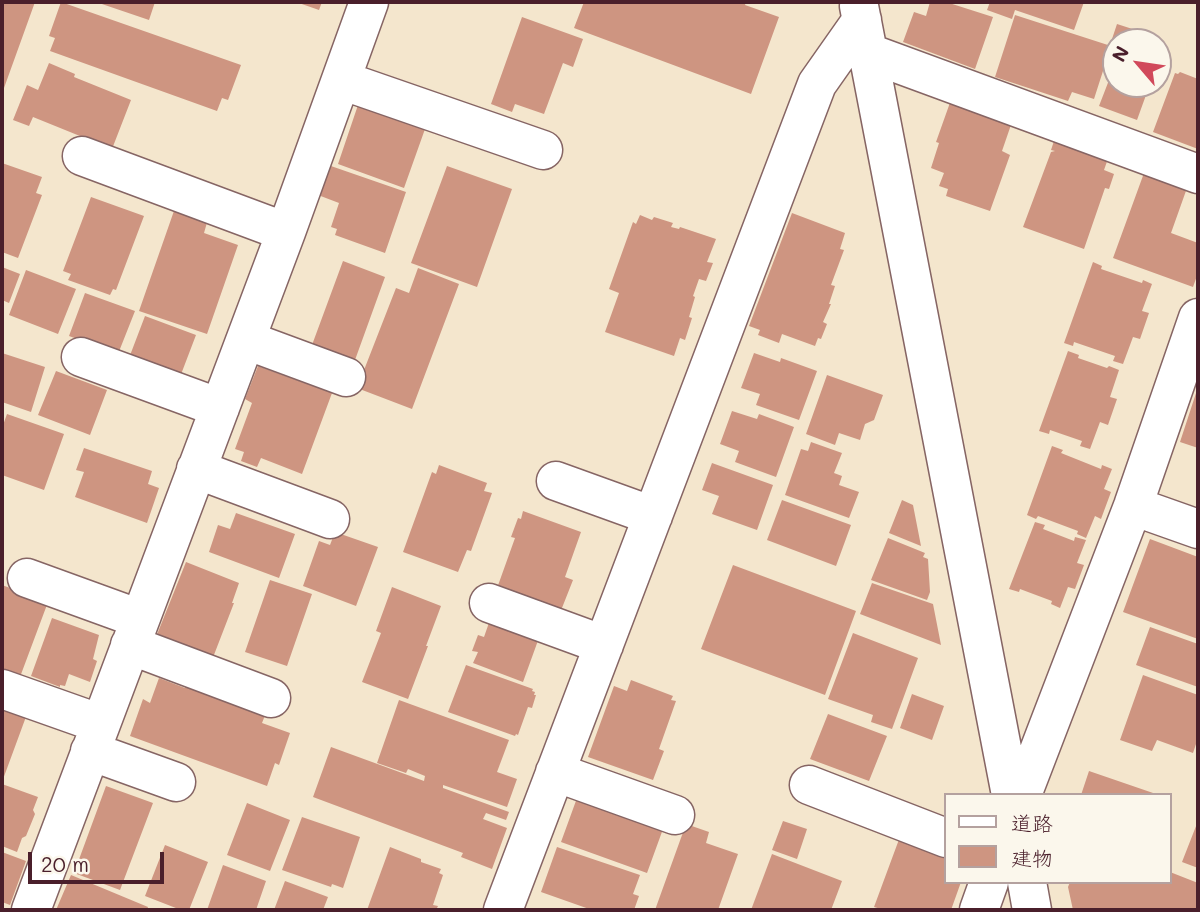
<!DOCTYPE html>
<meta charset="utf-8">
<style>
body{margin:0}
#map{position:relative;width:1200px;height:912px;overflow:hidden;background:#f4e6cd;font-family:Mali,"Klee One",sans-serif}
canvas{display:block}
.frame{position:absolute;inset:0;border:4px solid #4a1f2b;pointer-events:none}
.legend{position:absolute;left:944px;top:793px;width:228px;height:91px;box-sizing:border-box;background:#fbf7ec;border:2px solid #b4a19f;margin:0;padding:9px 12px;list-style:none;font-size:21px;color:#4a1f2b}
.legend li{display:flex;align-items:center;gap:14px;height:35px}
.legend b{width:35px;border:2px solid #b4a19f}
.north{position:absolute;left:1102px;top:28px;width:70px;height:70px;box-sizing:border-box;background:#fbf7ec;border:2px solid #b4a19f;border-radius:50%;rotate:299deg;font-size:19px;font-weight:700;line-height:28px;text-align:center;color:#4a1f2b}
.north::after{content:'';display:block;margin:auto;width:24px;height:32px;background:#d1495b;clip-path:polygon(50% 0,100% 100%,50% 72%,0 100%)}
.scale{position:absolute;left:28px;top:852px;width:136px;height:32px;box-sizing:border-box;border:4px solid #4a1f2b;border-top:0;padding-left:9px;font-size:21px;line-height:24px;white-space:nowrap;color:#4a1f2b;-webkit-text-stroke:5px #fbf7ec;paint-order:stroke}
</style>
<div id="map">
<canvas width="1200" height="912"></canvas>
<div class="frame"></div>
<ul class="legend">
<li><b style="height:9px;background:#fff"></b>道路</li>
<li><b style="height:19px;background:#ce9581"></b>建物</li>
</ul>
<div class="north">N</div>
<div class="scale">20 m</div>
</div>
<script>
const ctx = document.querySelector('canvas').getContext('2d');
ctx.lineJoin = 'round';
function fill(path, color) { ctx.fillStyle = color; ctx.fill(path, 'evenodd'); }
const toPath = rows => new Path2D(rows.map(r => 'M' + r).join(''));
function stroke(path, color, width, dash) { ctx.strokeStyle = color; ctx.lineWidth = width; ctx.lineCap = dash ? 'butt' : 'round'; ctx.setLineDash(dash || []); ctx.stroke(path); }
fill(toPath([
 [2,2,35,2,4,88,2,87],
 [61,2,241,65,228,100,222,98,217,111,50,51,55,38,49,36],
 [96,2,155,2,149,20],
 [296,2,322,2,319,10],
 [584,2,746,2,745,5,779,17,751,94,574,28],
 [930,2,946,2,993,17,975,69,903,42,914,12,926,16],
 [990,2,1084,2,1074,30,1015,10,1012,19,987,10],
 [1015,15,1111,46,1094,99,1072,92,1068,101,995,77],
 [522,17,583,39,573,67,563,63,544,114,515,104,512,112,491,104],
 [1117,24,1151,35,1149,42,1121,42,1112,39],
 [1116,62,1116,84,1150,84,1137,120,1099,106],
 [49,63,75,74,74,77,131,100,112,149,33,117,29,126,13,120,27,85,38,90],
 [1180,72,1198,79,1198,149,1153,132,1175,73,1178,74],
 [952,97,1013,119,1002,151,1010,155,990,211,946,196,948,189,939,186,944,173,931,168,939,143,936,142],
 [358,105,425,129,404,188,338,164],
 [1057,132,1110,153,1104,170,1114,174,1109,189,1105,188,1084,249,1023,227,1051,152,1055,151,1051,150],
 [2,163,42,177,36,193,42,195,18,258,2,252],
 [328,165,406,192,385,253,335,235,337,229,331,227,339,203,318,195],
 [447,166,512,189,477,287,411,263],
 [1144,173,1187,188,1171,233,1198,243,1198,273,1193,287,1113,258],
 [91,197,144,216,116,290,113,289,110,295,68,280,71,274,63,271],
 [175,208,208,219,204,233,238,245,207,334,139,311],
 [792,213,845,233,840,249,844,250,831,285,835,286,829,304,831,304,823,322,827,324,821,339,818,338,815,346,782,334,779,343,758,335,760,330,749,326],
 [640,215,652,220,654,217,673,223,671,227,679,229,680,227,716,239,707,262,713,263,706,281,699,279,693,296,695,297,689,317,692,318,685,340,680,338,674,356,605,332,619,293,609,289,633,222,636,224],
 [343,261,385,277,355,360,312,345],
 [1093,262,1102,266,1101,269,1142,283,1143,280,1152,284,1142,311,1149,313,1140,339,1133,337,1123,364,1113,361,1115,356,1074,342,1073,346,1064,343],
 [2,267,20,274,9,303,2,300],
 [418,268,459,284,412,409,357,388,396,288,409,293],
 [26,270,76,289,58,334,9,315],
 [85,293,135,311,118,354,69,336],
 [145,316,196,335,180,377,129,358],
 [1068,351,1079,355,1078,358,1107,368,1109,366,1119,370,1110,397,1117,399,1108,425,1100,422,1090,449,1080,446,1082,441,1050,430,1049,434,1039,431],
 [2,353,45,367,31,412,2,402],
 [754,353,780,362,781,358,817,371,799,420,756,405,760,394,741,388],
 [258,366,332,393,302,474,261,458,257,467,241,461,244,452,235,449,252,403,245,399],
 [56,371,107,390,90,435,38,415],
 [827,375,883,395,874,420,865,424,860,440,839,433,835,445,806,434],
 [1198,387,1198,448,1180,442],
 [732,411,757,419,759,414,794,427,776,477,735,462,739,451,720,444],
 [7,414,64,434,44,490,2,475,2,428],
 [811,442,842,453,834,473,842,476,839,485,859,492,849,518,785,495,801,449,808,451],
 [1052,446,1063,450,1061,453,1101,469,1102,465,1112,469,1104,489,1111,492,1101,519,1095,516,1086,538,1077,534,1078,531,1038,516,1036,519,1027,515],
 [84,448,152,471,148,484,159,488,147,523,75,497,84,472,76,470],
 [712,463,773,485,757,530,712,514,719,496,702,490],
 [439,465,487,483,484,491,492,493,471,551,467,550,458,572,403,552,432,472,436,474],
 [782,500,851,525,836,566,767,540],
 [902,500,913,505,921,546,889,533],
 [523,511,581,532,565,577,573,580,560,613,496,591,515,538,511,537,518,518,521,519],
 [236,513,295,534,279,578,209,552,218,525,230,529],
 [1035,522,1045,525,1043,529,1074,541,1075,537,1086,540,1077,563,1084,565,1075,589,1068,587,1060,608,1051,604,1052,601,1020,589,1019,592,1009,589],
 [335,532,378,547,356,606,303,586,319,541,330,545],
 [888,538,925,553,923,557,928,559,930,592,927,600,871,580],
 [1150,539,1198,557,1198,639,1123,612],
 [186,562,239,583,232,603,234,603,212,660,156,637],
 [733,565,856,611,825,695,701,649],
 [270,580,312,594,287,666,245,652],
 [872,583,933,604,941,645,860,614],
 [2,585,48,602,20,677,2,670],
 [392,587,441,606,426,646,428,646,408,699,362,682,381,633,376,631],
 [491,617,540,635,523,682,473,663,478,652,472,651,478,635,484,637],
 [52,618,99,635,93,659,97,661,90,682,69,674,65,686,60,685,60,687,31,676],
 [1150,627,1198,644,1198,687,1136,665],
 [853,633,918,658,892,729,871,722,873,715,828,699],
 [466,665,533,689,532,691,535,692,534,695,536,695,532,708,528,707,518,735,516,734,515,736,448,712],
 [1143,675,1198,695,1198,738,1193,753,1157,740,1152,751,1120,740],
 [189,676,271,700,262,723,290,733,279,765,275,763,267,786,130,736,143,699,150,703,159,678,185,688],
 [631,680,673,696,671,700,676,701,659,749,664,751,653,780,588,757,614,686,627,691],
 [912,694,944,706,932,740,900,728],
 [399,700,509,740,497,772,517,779,507,807,443,785,443,788,509,812,506,820,486,813,483,819,507,828,492,869,461,857,463,853,313,797,331,747,424,781,425,776,408,769,406,773,377,763],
 [2,703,27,714,2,782],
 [828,714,887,736,869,781,810,759],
 [1089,771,1156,794,1156,795,1081,795],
 [2,784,38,797,33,810,35,814,26,836,22,838,17,852,2,846],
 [106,786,153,803,120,890,74,873],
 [581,787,667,818,647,873,561,842],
 [247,803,290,820,270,871,227,855],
 [302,817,360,837,343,888,332,884,331,887,282,870],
 [783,821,807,829,797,859,772,850],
 [1198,821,1198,868,1182,862],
 [686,824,709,832,706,843,738,854,718,910,655,910],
 [901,834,946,851,946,882,961,882,951,910,884,910,874,907],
 [165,845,208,862,189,910,181,910,145,896],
 [390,847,421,859,421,862,441,869,439,873,443,875,433,905,438,906,436,910,367,910],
 [557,847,640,875,633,894,639,896,634,910,592,910,541,892],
 [2,852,26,861,10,905,2,902],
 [772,854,842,881,831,910,751,910],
 [223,865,266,881,256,910,207,910],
 [1170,872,1198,883,1197,910,1073,910,1068,887,1070,882,1170,882],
 [71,875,148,907,147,910,56,910],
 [285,881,328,897,323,910,274,910]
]), '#ce9581');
const minor = toPath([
 [859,6,1011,795],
 [869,53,1198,174],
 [341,80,543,150],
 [82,156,286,232],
 [246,340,346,377],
 [81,357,220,408],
 [196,469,330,519],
 [556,481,653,516],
 [1133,506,1198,529],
 [27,578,140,619],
 [489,603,604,645],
 [130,645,271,698],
 [2,689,101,724],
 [90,751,176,782],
 [555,772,675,815],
 [809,785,946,838],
 [1022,795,1133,506,1198,318],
 [1027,882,1032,910],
 [31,910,286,232,369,2],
 [503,910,817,84,862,20],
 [979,910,989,882]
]);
stroke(minor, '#866564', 41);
stroke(minor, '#fff', 38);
</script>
